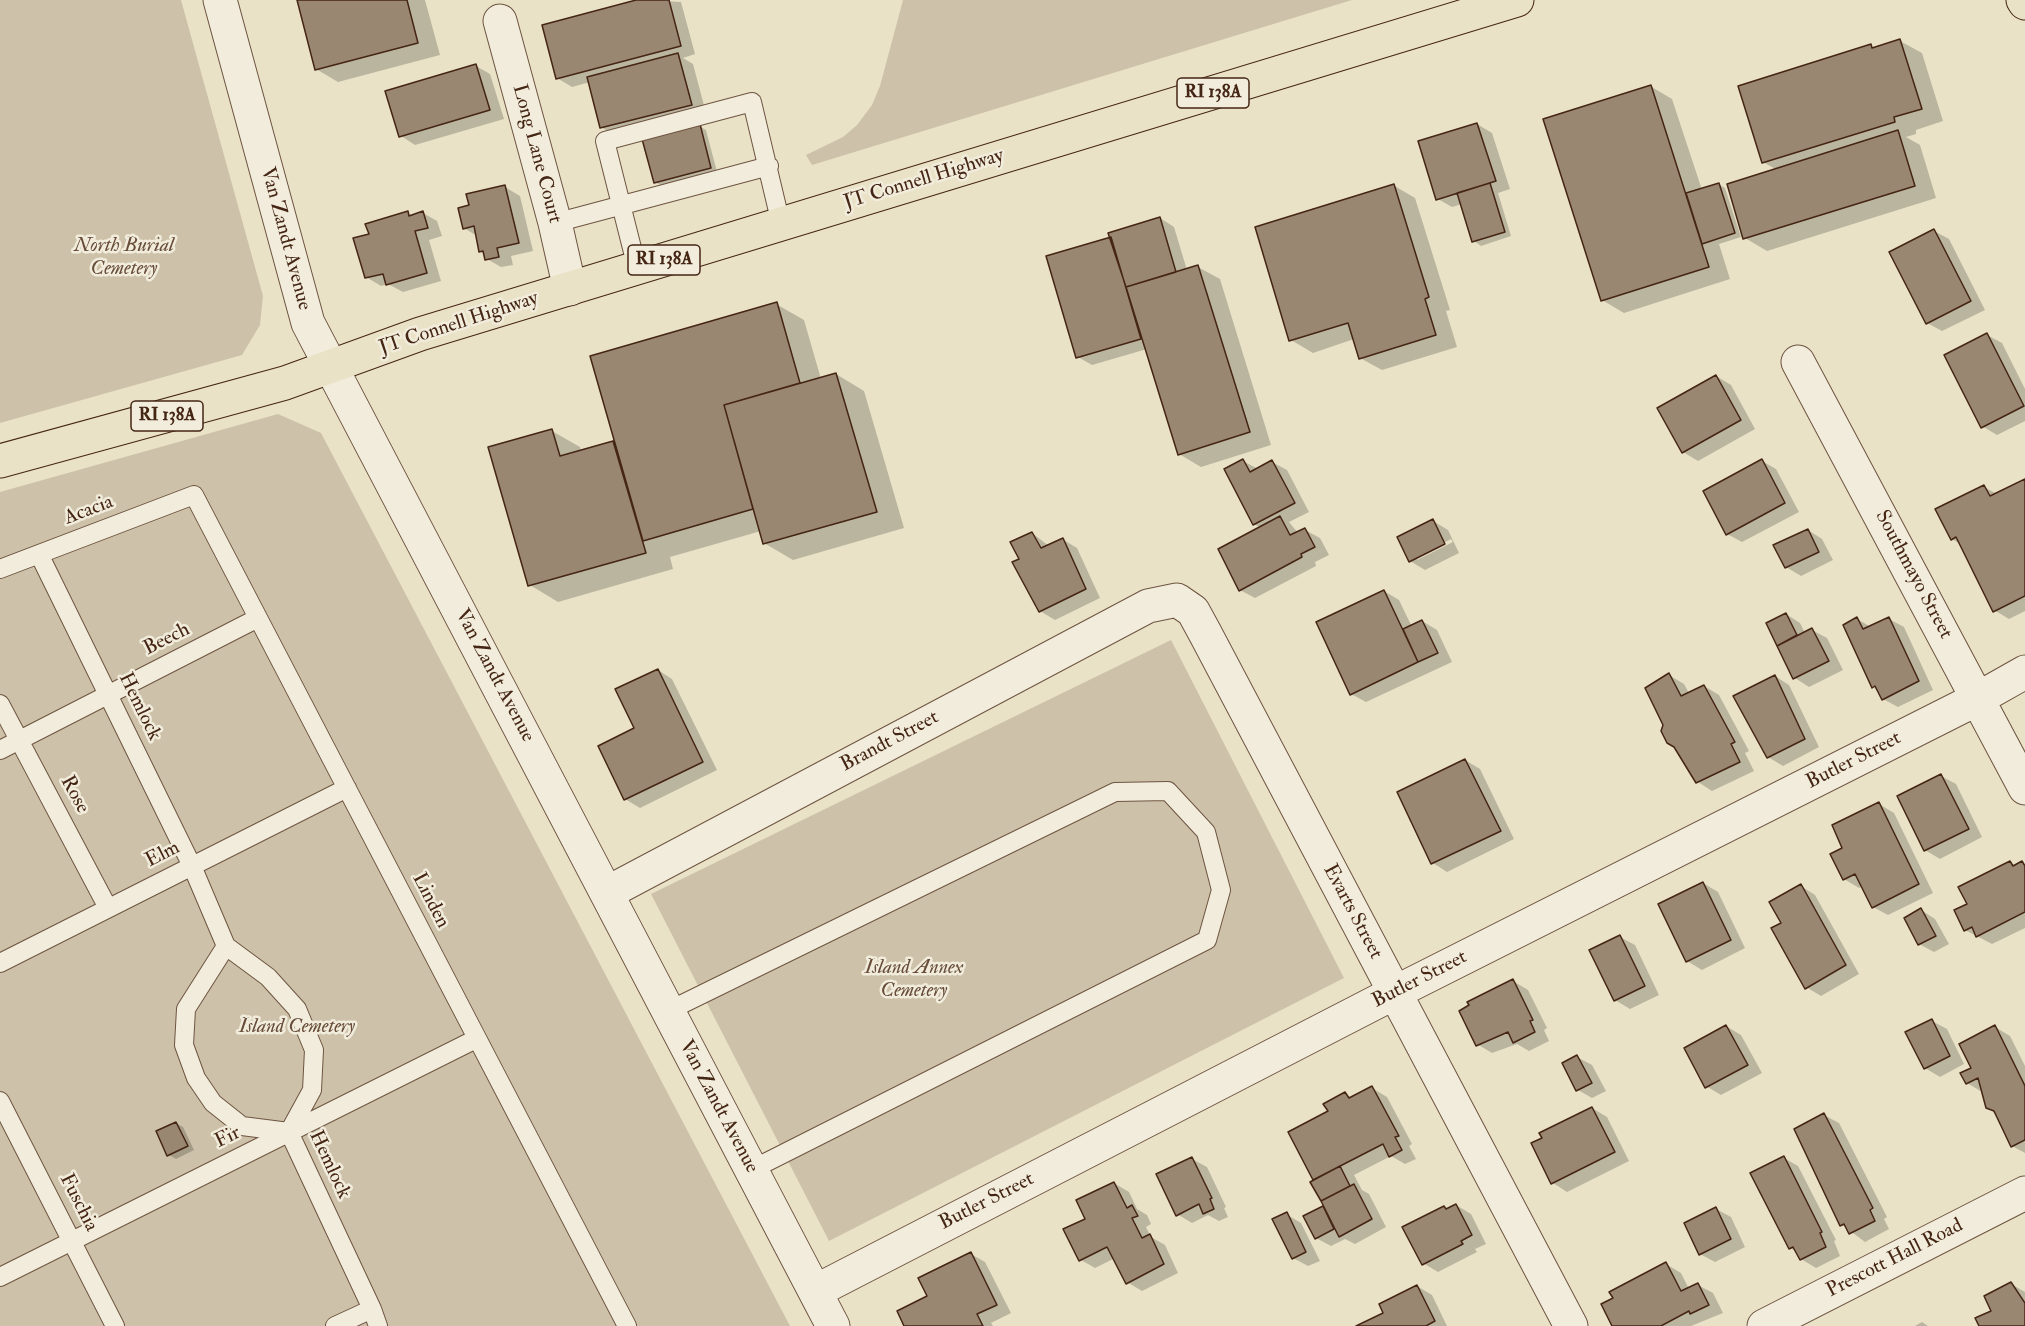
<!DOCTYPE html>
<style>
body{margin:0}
canvas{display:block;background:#e9e2c7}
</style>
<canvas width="2025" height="1326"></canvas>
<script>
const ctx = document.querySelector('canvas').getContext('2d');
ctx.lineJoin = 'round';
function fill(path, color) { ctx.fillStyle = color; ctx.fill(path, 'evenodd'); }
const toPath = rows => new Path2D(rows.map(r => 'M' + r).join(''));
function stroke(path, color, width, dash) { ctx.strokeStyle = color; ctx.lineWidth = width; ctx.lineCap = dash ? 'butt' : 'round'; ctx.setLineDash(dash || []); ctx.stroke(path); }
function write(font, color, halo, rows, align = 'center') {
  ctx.font = font + ' "IM FELL Double Pica",serif'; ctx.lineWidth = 5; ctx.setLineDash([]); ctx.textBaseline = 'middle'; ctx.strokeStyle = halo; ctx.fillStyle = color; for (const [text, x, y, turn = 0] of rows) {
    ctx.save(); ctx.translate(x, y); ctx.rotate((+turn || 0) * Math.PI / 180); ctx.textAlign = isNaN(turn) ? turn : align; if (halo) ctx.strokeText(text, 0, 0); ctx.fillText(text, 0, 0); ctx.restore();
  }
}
fill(toPath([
 [0,0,181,0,263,296,260,325,242,355,0,423],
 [903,0,1352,0,812,165,806,155,843,137,857,125,872,105,880,86],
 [278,414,321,433,790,1326,0,1326,0,492],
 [1171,640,1344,978,829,1241,651,894]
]), '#cdc2a9');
fill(toPath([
 [298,0,425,0,440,55,338,82,316,69],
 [642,0,681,2,695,54,683,58,693,64,706,113,616,136,601,127,590,82,572,87,557,78],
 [1900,41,1922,53,1943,121,1916,130,1916,134,1906,137,1920,145,1936,198,1767,251,1745,238,1777,170,1763,162,1871,46,1876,49],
 [476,66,490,74,504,119,415,145,401,136],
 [1650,86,1672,99,1702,190,1718,184,1725,188,1741,237,1719,244,1730,279,1624,313,1602,300],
 [1477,124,1492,133,1510,189,1498,193,1511,236,1481,246,1474,241,1462,204,1452,207,1438,199],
 [699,126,706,130,717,172,662,186,655,182],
 [1393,185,1415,198,1450,310,1446,311,1457,347,1382,370,1360,358,1354,339,1313,353,1291,340],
 [505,187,520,196,533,251,511,256,513,265,501,267,487,259,481,251,477,236,464,228,470,206],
 [408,213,413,216,423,213,437,221,442,236,429,240,441,281,403,292,388,284,381,286,366,277,370,235],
 [1160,218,1174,227,1187,270,1198,267,1220,279,1271,445,1201,467,1179,454,1147,349,1092,365,1078,357],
 [1934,231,1949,239,1985,310,1942,331,1927,323],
 [776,304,804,320,821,379,836,374,864,391,904,528,793,560,764,543,761,531,670,557,673,569,558,602,530,585,552,431,580,447,581,452,615,442],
 [1987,335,2002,343,2025,389,2025,421,1997,435,1982,426],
 [1716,376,1731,385,1755,429,1698,461,1683,452],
 [1243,461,1258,469,1272,462,1287,470,1309,512,1289,522,1298,533,1305,530,1320,538,1329,555,1315,562,1316,566,1255,598,1240,590,1261,528,1254,524,1226,470],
 [1762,461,1776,469,1799,512,1742,542,1727,534],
 [2025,481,2025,611,2009,619,1994,610,1960,544,1952,539,1984,487,1997,494],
 [1433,521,1448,530,1459,553,1425,570,1410,561,1399,538],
 [1451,539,1453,542,1417,560,1417,557],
 [1808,530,1822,539,1833,560,1801,576,1786,567],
 [1032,533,1049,546,1062,539,1077,548,1100,598,1055,620,1040,611,1021,559],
 [1384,591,1399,600,1412,627,1422,621,1437,630,1452,662,1366,702,1351,694],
 [1786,614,1800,623,1805,633,1812,630,1827,638,1843,670,1809,687,1795,678,1768,623],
 [1857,619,1871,627,1889,619,1904,627,1933,690,1898,707,1883,699,1873,686],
 [658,670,672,679,717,770,640,808,625,799,636,729],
 [1669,675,1684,684,1689,693,1704,686,1719,695,1749,751,1745,753,1754,771,1712,791,1698,782],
 [1775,676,1789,685,1819,747,1783,766,1768,757],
 [1465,760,1480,769,1514,839,1447,872,1433,863],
 [1941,776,1956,784,1982,837,1940,859,1925,850],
 [1879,804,1894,813,1933,893,1888,915,1873,907,1863,886,1859,888,1844,879,1844,849],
 [2010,863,2016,866,2025,864,2025,928,1992,944,1965,930,1969,904],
 [1703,883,1718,892,1745,948,1702,970,1687,961],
 [1801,886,1815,895,1859,974,1821,996,1806,987,1783,924],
 [1921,910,1935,919,1949,944,1934,952,1919,944],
 [1620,937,1635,945,1659,995,1630,1009,1615,1000],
 [1513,981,1528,990,1547,1028,1544,1030,1549,1041,1529,1051,1517,1044,1492,1053,1477,1044],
 [1932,1021,1947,1029,1964,1064,1940,1077,1925,1068],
 [1726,1026,1741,1035,1762,1073,1721,1095,1706,1086],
 [1995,1027,2010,1036,2025,1066,2025,1153,2012,1146,1982,1092,1967,1083],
 [1577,1057,1592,1065,1606,1091,1592,1098,1578,1090],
 [1372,1088,1387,1097,1412,1144,1409,1146,1416,1159,1405,1164,1391,1156,1354,1175,1362,1190,1369,1194,1386,1227,1355,1244,1345,1239,1331,1246,1316,1238,1305,1217,1325,1207,1312,1182,1315,1181,1290,1133,1330,1112,1345,1094,1352,1098],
 [1592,1108,1607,1117,1629,1161,1567,1192,1553,1183,1533,1144],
 [1824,1115,1839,1123,1887,1217,1884,1219,1889,1229,1865,1242,1841,1224,1814,1171,1817,1169],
 [176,1123,183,1127,194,1150,176,1159,169,1155],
 [1784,1158,1798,1166,1836,1240,1834,1241,1840,1256,1816,1268,1801,1259,1797,1252,1790,1248],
 [1192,1159,1207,1167,1226,1207,1224,1208,1228,1217,1219,1221,1208,1215,1192,1223,1177,1214],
 [1114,1183,1129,1192,1137,1209,1147,1215,1151,1224,1146,1227,1151,1237,1165,1245,1178,1273,1142,1291,1127,1282,1115,1258,1095,1268,1081,1260,1087,1220],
 [1456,1205,1471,1214,1486,1244,1475,1249,1477,1252,1438,1272,1423,1263,1444,1207,1448,1210],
 [1716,1209,1731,1217,1745,1247,1715,1262,1700,1254],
 [1286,1214,1301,1223,1320,1261,1308,1266,1293,1258],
 [971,1254,985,1262,1011,1313,991,1323,993,1326,906,1326,929,1296],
 [1666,1264,1681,1273,1689,1289,1698,1285,1713,1293,1723,1313,1691,1326,1614,1326,1615,1299],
 [2011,1284,2025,1292,2025,1326,1980,1326],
 [1417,1286,1432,1295,1447,1326,1359,1326,1385,1313],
 [1922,1322,1928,1326,1915,1326]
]), '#0003');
const building = toPath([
 [297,0,407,0,418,43,315,70,297,0],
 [636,0,669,0,681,46,556,79,542,25,636,0],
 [1900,39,1922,109,1894,117,1895,122,1762,163,1738,86,1871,44,1872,48,1900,39],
 [678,53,692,105,600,128,587,77,678,53],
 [476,64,490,110,399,137,385,91,476,64],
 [1651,85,1709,267,1601,301,1543,119,1651,85],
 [1477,123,1496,181,1436,200,1418,141,1477,123],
 [700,124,711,168,654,183,642,139,700,124],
 [1898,130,1915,186,1743,239,1727,184,1898,130],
 [1490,183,1505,232,1472,242,1457,193,1490,183],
 [1719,183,1735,233,1702,244,1686,193,1719,183],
 [1394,184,1429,297,1425,299,1436,335,1359,359,1348,323,1289,341,1255,227,1394,184],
 [505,185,519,243,497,248,499,257,485,260,483,251,479,252,474,226,463,229,458,208,469,205,466,194,505,185],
 [408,211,409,216,423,211,428,228,415,231,427,273,386,285,383,274,365,278,353,238,369,234,365,224,408,211],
 [1160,217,1176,272,1126,287,1108,233,1160,217],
 [1934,229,1971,301,1926,324,1889,252,1934,229],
 [1111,237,1141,339,1076,358,1046,256,1111,237],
 [1198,265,1250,432,1178,455,1126,287,1198,265],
 [777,302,800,383,724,405,753,509,643,541,590,356,777,302],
 [1987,333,2024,406,1981,428,1944,355,1987,333],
 [836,373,877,512,763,544,724,405,836,373],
 [1716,375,1741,420,1682,453,1657,408,1716,375],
 [552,429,560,456,613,441,646,553,528,586,488,447,552,429],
 [1243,459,1250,472,1272,460,1295,503,1253,525,1224,469,1243,459],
 [1762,459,1785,503,1726,535,1703,491,1762,459],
 [2025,479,2025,596,1993,612,1956,537,1951,540,1935,509,1984,485,1990,496,2025,479],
 [1280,516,1290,535,1305,528,1315,547,1301,554,1302,557,1239,591,1218,549,1280,516],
 [1433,519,1445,544,1409,562,1397,537,1433,519],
 [1808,529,1819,552,1785,568,1773,545,1808,529],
 [1032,532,1041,548,1063,538,1086,589,1039,612,1012,562,1019,559,1010,542,1032,532],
 [1384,590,1418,662,1350,695,1316,622,1384,590],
 [1786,613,1797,635,1777,646,1766,623,1786,613],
 [1857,617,1863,629,1889,617,1919,681,1882,700,1875,686,1872,688,1843,625,1857,617],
 [1422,620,1438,653,1418,662,1403,629,1422,620],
 [1812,628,1829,661,1793,679,1777,646,1812,628],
 [658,669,703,762,624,800,598,746,634,728,615,689,658,669],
 [1669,673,1681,696,1704,685,1735,742,1731,744,1740,762,1696,783,1674,747,1667,743,1661,731,1663,725,1645,688,1669,673],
 [1775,675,1805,739,1767,758,1733,696,1775,675],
 [1465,759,1501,831,1431,864,1397,792,1465,759],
 [1941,774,1969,829,1924,851,1897,796,1941,774],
 [1879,802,1919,884,1872,908,1855,874,1843,880,1830,854,1842,848,1832,825,1879,802],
 [2010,861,2013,866,2022,861,2025,866,2025,912,1976,937,1972,927,1964,931,1954,910,1967,904,1958,887,2010,861],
 [1703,882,1731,940,1686,962,1658,904,1703,882],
 [1801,884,1846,965,1805,989,1771,928,1781,923,1769,902,1801,884],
 [1921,908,1936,936,1918,945,1904,918,1921,908],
 [1620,935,1645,986,1614,1001,1589,950,1620,935],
 [1513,979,1533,1020,1530,1021,1535,1032,1513,1043,1508,1032,1476,1046,1459,1011,1469,1005,1467,1002,1513,979],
 [1932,1019,1950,1056,1924,1069,1905,1032,1932,1019],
 [1726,1025,1748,1065,1705,1088,1684,1048,1726,1025],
 [1995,1025,2025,1086,2025,1140,2011,1147,1994,1111,1986,1108,1978,1078,1966,1084,1960,1073,1971,1068,1959,1044,1995,1025],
 [1577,1055,1592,1083,1576,1091,1562,1063,1577,1055],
 [1372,1086,1399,1136,1395,1137,1402,1150,1389,1157,1383,1144,1313,1180,1288,1132,1328,1111,1323,1104,1345,1092,1349,1098,1372,1086],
 [1592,1107,1615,1152,1551,1184,1531,1143,1542,1138,1539,1133,1592,1107],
 [1824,1113,1873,1208,1870,1210,1875,1221,1849,1234,1844,1224,1840,1226,1794,1129,1824,1113],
 [176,1122,188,1146,167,1156,156,1131,176,1122],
 [1784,1156,1822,1232,1820,1233,1826,1247,1800,1260,1793,1247,1789,1249,1750,1173,1784,1156],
 [1192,1157,1212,1198,1210,1199,1214,1209,1203,1214,1199,1204,1176,1216,1156,1174,1192,1157],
 [1340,1166,1350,1186,1321,1201,1310,1182,1340,1166],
 [1114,1182,1127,1208,1132,1205,1138,1216,1132,1218,1142,1238,1150,1234,1164,1264,1126,1284,1107,1247,1079,1261,1063,1229,1085,1219,1076,1200,1114,1182],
 [1354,1184,1372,1219,1339,1237,1321,1201,1354,1184],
 [1456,1204,1472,1235,1461,1241,1463,1244,1422,1265,1402,1227,1444,1206,1446,1209,1456,1204],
 [1323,1206,1334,1229,1315,1239,1303,1216,1323,1206],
 [1716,1207,1731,1239,1699,1255,1684,1223,1716,1207],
 [1287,1212,1306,1252,1292,1259,1272,1219,1287,1212],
 [971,1252,997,1305,977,1314,983,1326,904,1326,897,1311,927,1296,918,1278,971,1252],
 [1666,1262,1681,1291,1698,1283,1709,1305,1690,1314,1689,1311,1661,1326,1612,1326,1601,1304,1613,1298,1609,1292,1666,1262],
 [2011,1282,2025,1303,2025,1326,1979,1326,1975,1318,1991,1311,1984,1296,2011,1282],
 [1417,1285,1435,1321,1426,1326,1356,1326,1383,1313,1379,1304,1417,1285]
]);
fill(building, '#9a8771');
stroke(building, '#452514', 1.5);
const service = toPath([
 [555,223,769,166],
 [637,268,605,141,752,102,781,224],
 [39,554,192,866,226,946,268,977,297,1009,314,1050,312,1090,289,1132],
 [0,569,194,495,627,1326],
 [0,704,108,908],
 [0,750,258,618],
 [226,946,186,1009,184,1045,196,1078,213,1103,242,1126,289,1132],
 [0,963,347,788],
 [668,1011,1115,792,1168,791,1206,832,1221,890,1207,940,751,1170],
 [0,1101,115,1326],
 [289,1132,372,1309,378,1326],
 [0,1277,476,1039],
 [335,1326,372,1309]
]);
const minor = toPath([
 [500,21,555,223,570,289],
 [1798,362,2025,788],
 [607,893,1148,606,1177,600,1193,611,1205,633,1571,1326],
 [816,1291,1394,993,1979,698,2025,672],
 [1764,1326,2025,1193]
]);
const tertiary = toPath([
 [220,0,308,323,833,1326]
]);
const primary = toPath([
 [0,461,285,383,420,334,1517,0]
]);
const motorway = toPath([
 [2023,0,2025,3]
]);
stroke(service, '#6e5441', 20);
stroke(minor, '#6e5441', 35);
stroke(tertiary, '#6e5441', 35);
stroke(primary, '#452514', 35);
stroke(motorway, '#452514', 35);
stroke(service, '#f1ecdb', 18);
stroke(minor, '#f1ecdb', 33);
stroke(tertiary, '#f1ecdb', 33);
stroke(primary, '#e9e2c7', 33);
stroke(motorway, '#e9e2c7', 33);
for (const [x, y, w] of [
 [1213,93,72],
 [664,260,72],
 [167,416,72]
]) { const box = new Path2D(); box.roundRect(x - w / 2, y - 15, w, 30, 4.5); ctx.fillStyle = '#f1ecdb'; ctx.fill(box); stroke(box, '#452514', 1.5); }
write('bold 18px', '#452514', null, [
 ["RI 138A",1213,93],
 ["RI 138A",664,260],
 ["RI 138A",167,416]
]);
write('20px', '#452514', '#f1ecdb', [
 ["Long Lane Court",536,154,75],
 ["JT Connell Highway",924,180,-17],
 ["Van Zandt Avenue",285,239,75],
 ["JT Connell Highway",459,324,-18],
 ["Acacia",89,511,-21],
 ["Southmayo Street",1913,575,62],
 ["Beech",167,640,-27],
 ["Van Zandt Avenue",494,676,62],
 ["Hemlock",139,707,64],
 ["Brandt Street",890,742,-28],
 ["Butler Street",1854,761,-27],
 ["Rose",74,795,62],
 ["Elm",163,855,-27],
 ["Linden",430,901,63],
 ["Evarts Street",1352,912,62],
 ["Butler Street",1420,980,-27],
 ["Van Zandt Avenue",718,1107,62],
 ["Fir",228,1138,-26],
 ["Hemlock",329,1165,65],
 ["Butler Street",987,1202,-27],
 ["Fuschia",78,1203,63],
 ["Prescott Hall Road",1895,1259,-27]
]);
write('italic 20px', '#674c39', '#f1ecdb', [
 ["North Burial",124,247],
 ["Cemetery",124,270],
 ["Island Annex",914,969],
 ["Cemetery",914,992],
 ["Island Cemetery",297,1028]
]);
</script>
